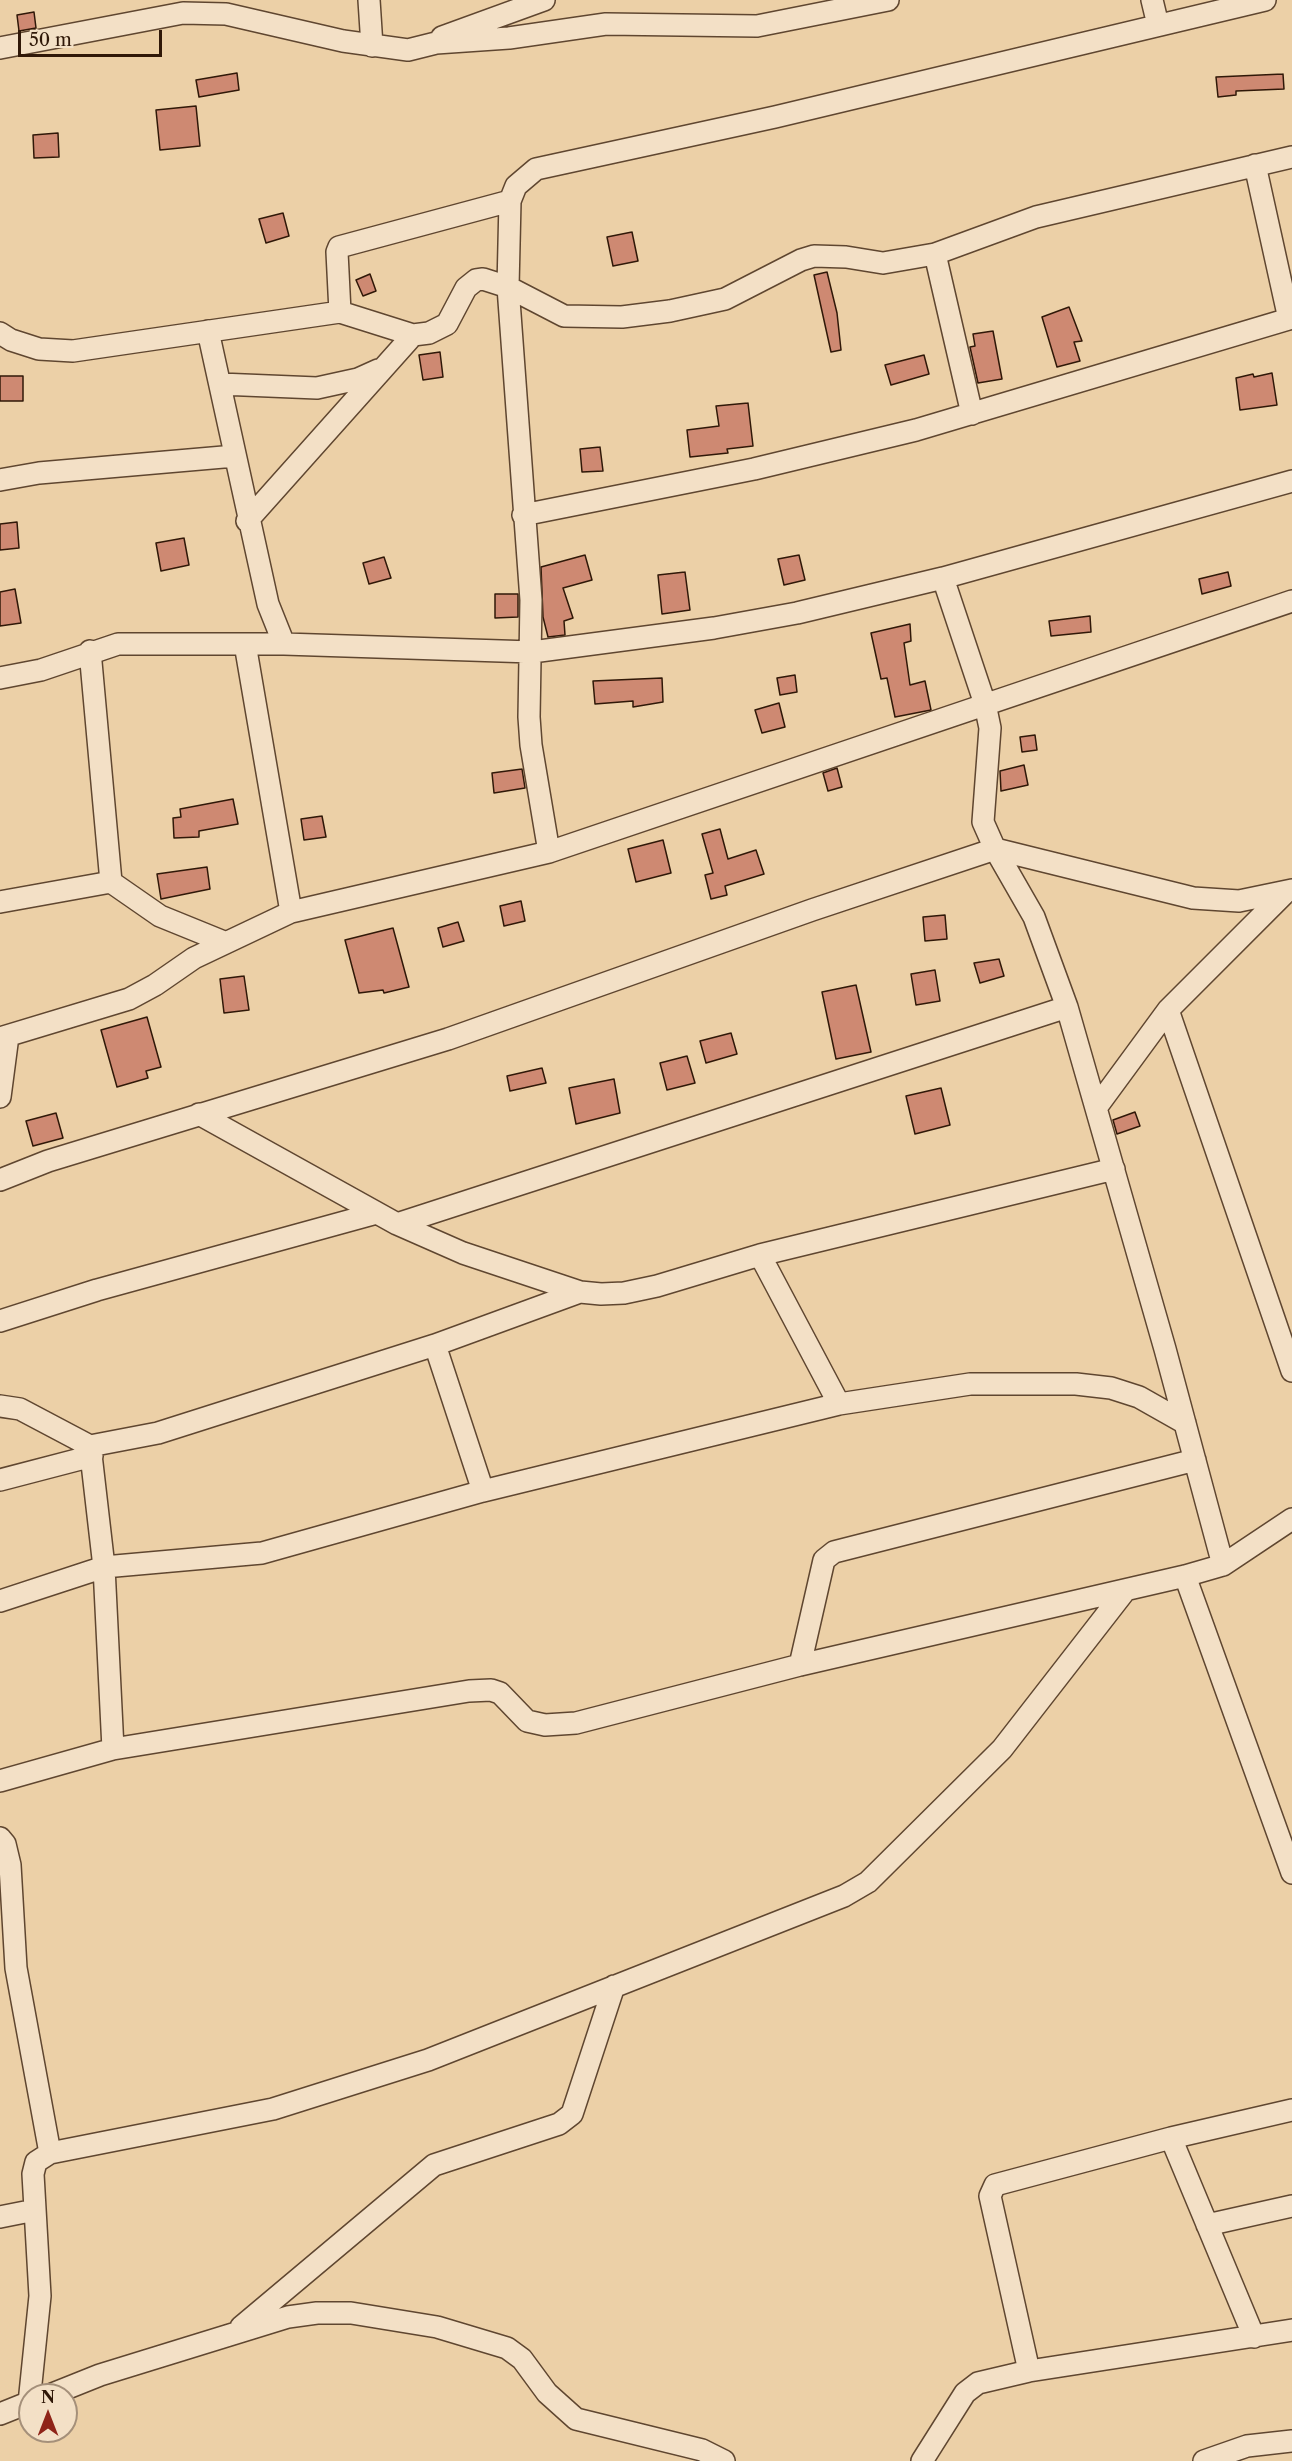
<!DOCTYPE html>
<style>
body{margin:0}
#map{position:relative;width:1292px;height:2461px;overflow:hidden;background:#ecd0a7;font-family:"Libre Caslon Text",serif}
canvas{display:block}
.north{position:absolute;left:18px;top:2383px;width:60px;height:60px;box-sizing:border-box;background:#f3e0c6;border:2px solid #a5907a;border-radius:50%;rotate:0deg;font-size:16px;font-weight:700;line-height:24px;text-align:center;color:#301808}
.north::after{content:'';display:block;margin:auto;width:21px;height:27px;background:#8f2418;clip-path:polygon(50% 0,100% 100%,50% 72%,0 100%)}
.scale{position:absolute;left:18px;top:30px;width:144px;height:27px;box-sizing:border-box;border:3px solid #301808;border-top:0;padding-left:8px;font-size:18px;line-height:21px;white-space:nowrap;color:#301808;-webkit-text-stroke:4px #f3e0c6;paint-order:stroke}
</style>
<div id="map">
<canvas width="1292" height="2461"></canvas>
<div class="north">N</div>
<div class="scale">50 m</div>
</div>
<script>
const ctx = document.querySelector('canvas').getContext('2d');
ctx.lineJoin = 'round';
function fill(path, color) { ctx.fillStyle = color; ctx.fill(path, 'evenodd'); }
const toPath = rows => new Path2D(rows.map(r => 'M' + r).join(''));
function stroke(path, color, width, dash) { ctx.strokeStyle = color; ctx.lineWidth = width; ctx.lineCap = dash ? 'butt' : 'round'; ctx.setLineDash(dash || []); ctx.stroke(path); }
const building = toPath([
 [34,12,36,28,19,31,17,15,34,12],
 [237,73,239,90,199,97,196,80,237,73],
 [1283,74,1284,89,1236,91,1236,95,1218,97,1216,77,1283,74],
 [196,106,200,146,160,150,156,110,196,106],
 [58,133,59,157,34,158,33,135,58,133],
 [283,213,289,236,266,243,259,219,283,213],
 [632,232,638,261,613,266,607,237,632,232],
 [827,272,837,313,841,350,831,352,814,275,827,272],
 [370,274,376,291,363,296,356,280,370,274],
 [1069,307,1082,341,1074,342,1080,361,1057,367,1042,317,1069,307],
 [993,331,1002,379,978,383,970,347,975,346,973,334,993,331],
 [440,352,443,377,423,380,419,355,440,352],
 [924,355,929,374,891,385,885,365,924,355],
 [1272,373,1277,405,1240,410,1236,378,1253,374,1254,377,1272,373],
 [0,376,23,376,23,401,0,401,0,376],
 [748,403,753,446,727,449,728,453,690,457,687,430,719,426,716,406,748,403],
 [600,447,603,471,582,472,580,449,600,447],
 [17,522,19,548,0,550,0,524,17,522],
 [184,538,189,565,161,571,156,543,184,538],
 [585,555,592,580,563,588,573,618,564,621,565,635,548,637,543,617,541,567,585,555],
 [799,555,805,580,784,585,778,559,799,555],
 [384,557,391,578,369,584,363,563,384,557],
 [685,572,690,610,662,614,658,575,685,572],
 [1228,572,1231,586,1202,594,1199,579,1228,572],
 [15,589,21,623,0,626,0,592,15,589],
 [495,594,518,594,518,617,495,618,495,594],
 [1090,616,1091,632,1051,636,1049,621,1090,616],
 [910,624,911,641,904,643,910,685,925,681,931,710,895,717,887,678,881,679,871,633,910,624],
 [795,675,797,692,780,695,777,678,795,675],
 [662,678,663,702,633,707,633,701,595,704,593,681,662,678],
 [779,703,785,727,762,733,755,710,779,703],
 [1035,735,1037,750,1022,752,1020,737,1035,735],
 [1024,765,1028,785,1001,791,1000,771,1024,765],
 [837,768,842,787,828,791,823,773,837,768],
 [522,769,525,788,494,793,492,773,522,769],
 [233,799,238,824,199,831,199,837,174,838,173,818,181,817,180,809,233,799],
 [322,816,326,837,304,840,301,819,322,816],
 [720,829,728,859,756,850,764,874,725,886,727,895,711,899,705,875,713,873,702,834,720,829],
 [663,840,671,873,636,882,628,849,663,840],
 [207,867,210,889,161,899,157,874,207,867],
 [521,901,525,921,504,926,500,906,521,901],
 [945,915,947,939,925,941,923,917,945,915],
 [458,922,464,941,443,947,438,928,458,922],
 [393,928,409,987,384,993,383,990,359,993,345,940,393,928],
 [999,959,1004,976,980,983,974,963,999,959],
 [935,970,940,1001,916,1005,911,974,935,970],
 [244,976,249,1010,224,1013,220,979,244,976],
 [856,985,871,1052,836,1059,822,992,856,985],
 [147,1017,161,1067,146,1071,148,1078,117,1087,101,1030,147,1017],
 [731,1033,737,1054,706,1063,700,1041,731,1033],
 [687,1056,695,1083,667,1090,660,1063,687,1056],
 [542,1068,546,1083,510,1091,507,1076,542,1068],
 [614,1079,620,1113,576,1124,569,1088,614,1079],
 [941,1088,950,1125,915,1134,906,1096,941,1088],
 [1135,1112,1140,1126,1117,1134,1113,1120,1135,1112],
 [56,1113,63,1138,33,1146,26,1121,56,1113]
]);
fill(building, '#ce8972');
stroke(building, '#301808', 1.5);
const minor = toPath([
 [369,0,372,46],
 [1152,0,1158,25],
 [442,37,544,0],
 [0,48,183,13,226,14,343,41,408,50,436,43,509,38,606,24,757,26,888,0],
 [1255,165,1289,319],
 [935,254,972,414],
 [340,312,337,252,339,247,510,201],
 [208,331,268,604,284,644],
 [0,333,11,340,39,349,73,351,340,312,413,335,429,333,447,324,466,288,476,280,483,279,508,287,564,316,622,317,670,311,725,299,801,260,814,256,846,257,883,263,935,254,1036,217,1292,157],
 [220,384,317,388,358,379,378,370],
 [0,480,39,473,235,456],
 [523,515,754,469,916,430,1292,318],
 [247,521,413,335],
 [943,578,985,704,990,728,983,822,995,849,1034,917,1067,1007,1165,1349,1223,1565],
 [245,644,291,912],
 [90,651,111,882],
 [0,678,41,670,118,644,284,644,532,652,714,628,797,613,943,578,1292,481],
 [549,852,531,745,529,717,531,600,508,287,510,201,516,186,536,169,775,117,1265,0],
 [0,902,111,882,160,916,224,942],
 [1168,1010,1292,1371],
 [0,1038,129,999,155,985,194,958,291,912,549,852,1292,601],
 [0,1097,8,1036],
 [1096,1108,1168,1010,1285,893],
 [199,1114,397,1224,463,1253,580,1292,601,1294,624,1293,657,1286,760,1255,1114,1169],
 [0,1180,48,1161,448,1039,812,910,995,849,1193,898,1239,901,1292,890],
 [397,1224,1067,1007],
 [760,1255,839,1404],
 [0,1321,97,1290,377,1213],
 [435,1345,483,1491],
 [0,1406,20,1409,90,1446,158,1433,435,1345,580,1292],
 [90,1446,104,1567,113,1749],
 [0,1480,92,1456],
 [1185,1576,1292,1873],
 [0,1601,104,1567,262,1553,483,1491,839,1404,970,1384,1076,1384,1111,1388,1139,1397,1185,1423],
 [800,1665,824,1560,834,1552,1195,1460],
 [0,1781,113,1749,469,1691,491,1690,500,1693,527,1721,545,1725,576,1723,800,1665,1185,1576,1223,1565,1292,1519],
 [0,1838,5,1844,10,1865,16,1968,50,2153],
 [1171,2138,1254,2337],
 [0,2217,35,2210],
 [1207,2225,1292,2206],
 [241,2327,434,2165,559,2124,572,2114,614,1986],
 [1029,2371,990,2196,995,2185,1171,2138,1292,2110],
 [50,2395,100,2375,288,2317,317,2313,351,2313,437,2327,507,2348,522,2359,547,2393,576,2419,702,2450,724,2461],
 [29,2403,40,2296,33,2174,36,2162,50,2153,273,2109,428,2060,844,1896,868,1882,1002,1749,1124,1592],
 [0,2414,30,2402],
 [922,2461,965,2393,978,2383,1029,2371,1292,2330],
 [1204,2461,1247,2446,1292,2441]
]);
stroke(minor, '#5f4630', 24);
stroke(minor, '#f3e0c6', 21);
</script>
